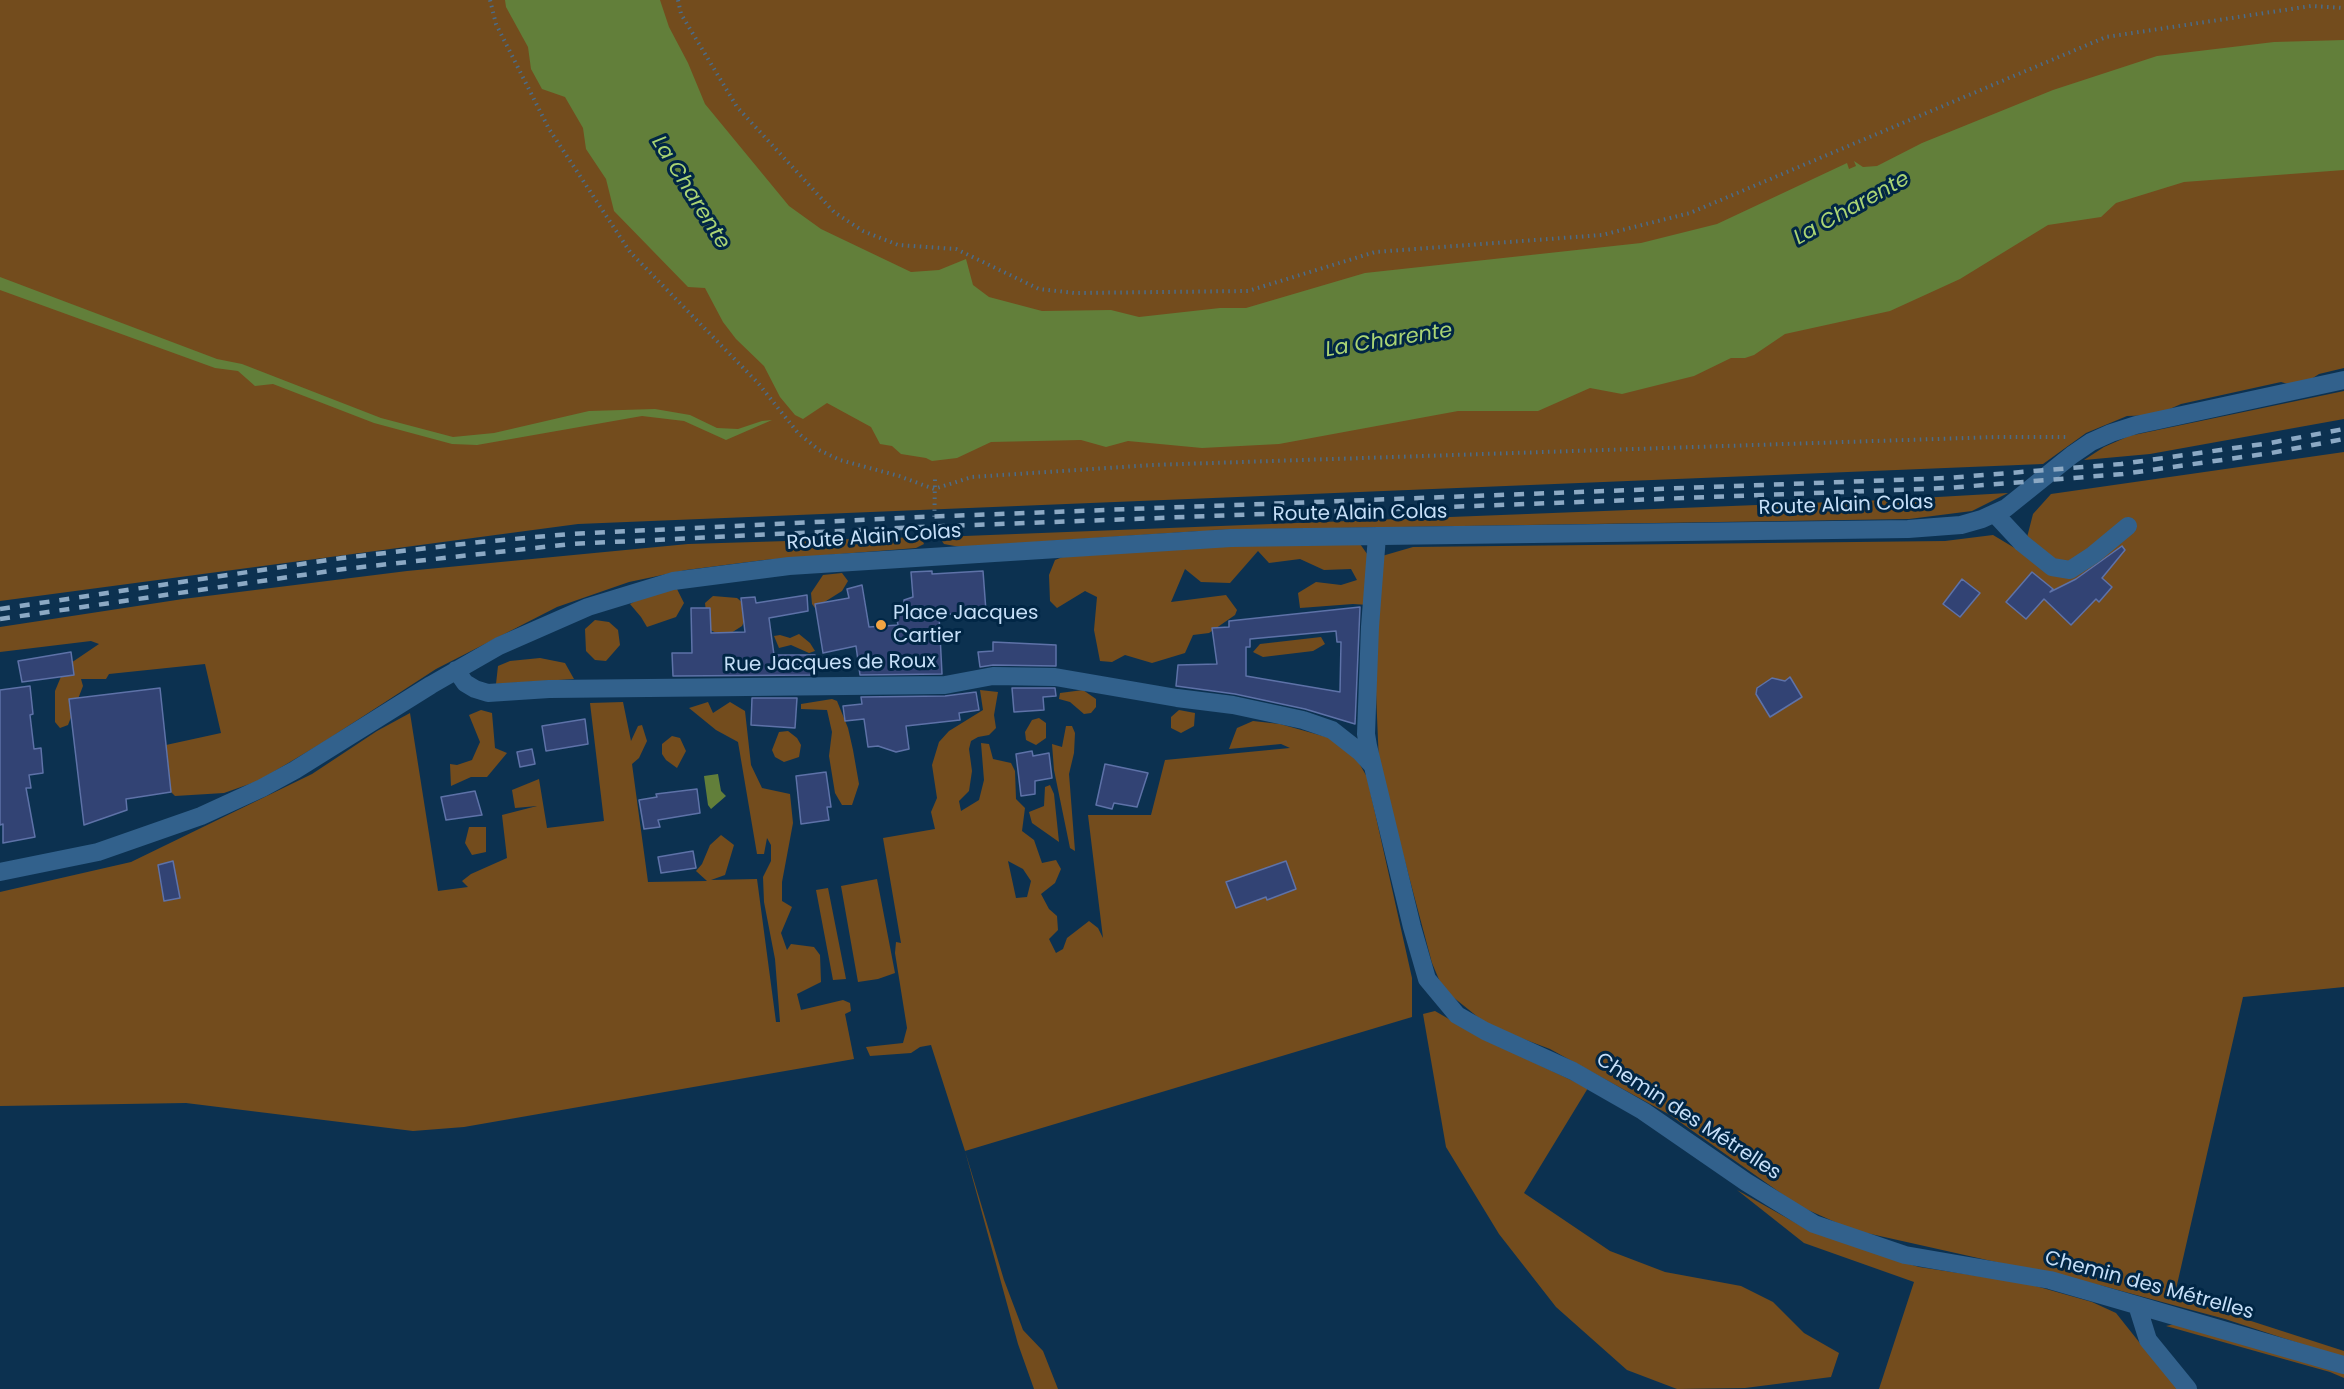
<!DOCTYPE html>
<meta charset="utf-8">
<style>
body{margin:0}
canvas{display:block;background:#0c3150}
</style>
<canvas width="2344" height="1389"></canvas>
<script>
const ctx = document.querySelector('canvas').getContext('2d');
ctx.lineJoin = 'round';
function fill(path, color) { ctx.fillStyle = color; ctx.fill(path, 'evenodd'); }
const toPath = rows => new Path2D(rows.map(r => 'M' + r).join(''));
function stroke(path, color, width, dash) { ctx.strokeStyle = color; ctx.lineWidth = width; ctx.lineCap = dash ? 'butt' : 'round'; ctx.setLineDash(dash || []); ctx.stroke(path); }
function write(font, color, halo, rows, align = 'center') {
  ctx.font = font + ' Poppins,sans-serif'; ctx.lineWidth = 6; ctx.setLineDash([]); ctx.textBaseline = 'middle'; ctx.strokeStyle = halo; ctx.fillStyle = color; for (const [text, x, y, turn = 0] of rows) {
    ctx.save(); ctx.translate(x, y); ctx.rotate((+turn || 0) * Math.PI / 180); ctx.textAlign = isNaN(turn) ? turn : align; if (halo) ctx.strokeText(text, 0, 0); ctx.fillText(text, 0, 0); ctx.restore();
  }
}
fill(toPath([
 [0,0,2344,0,2344,368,2319,374,2299,387,2281,382,2181,404,2156,415,2127,416,2086,433,2043,464,578,524,0,601],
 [2344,391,2344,419,2150,454,2084,460,2104,447,2129,436],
 [2344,452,2344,987,2243,997,2176,1289,2189,1301,2344,1351,2344,1358,2225,1319,2103,1286,1853,1230,1799,1206,1670,1115,1550,1049,1489,1026,1443,989,1432,963,1379,764,1375,668,1382,556,1413,547,1945,541,1993,535,2023,553,2033,514,2051,494],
 [2008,493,1972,511,1909,519,1209,530,1360,544,1370,558,1369,605,1353,604,1300,608,1298,593,1316,582,1341,585,1357,580,1351,569,1324,570,1300,559,1269,563,1258,551,1230,583,1201,582,1185,569,1171,602,1226,595,1237,610,1235,615,1209,633,1193,635,1185,653,1152,663,1125,655,1112,662,1100,661,1094,630,1097,597,1085,591,1057,608,1050,601,1049,575,1055,560,1078,551,1201,531,960,547,944,544,939,537,1885,500],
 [921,537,924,544,916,548,764,560,686,570,629,582,557,607,436,669,322,743,258,781,224,793,175,796,171,792,166,745,221,733,205,664,109,674,106,679,81,679,83,686,68,725,60,728,55,722,55,691,65,667,99,644,91,641,0,652,0,627,183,599,407,571,688,544],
 [842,573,848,581,842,591,815,608,812,604,811,593,823,575],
 [677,589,684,603,676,617,647,627,641,617,630,604,654,591],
 [713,596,737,598,744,604,747,615,742,626,731,633,721,635,708,629,705,603],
 [595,620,609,622,618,630,620,645,606,661,595,660,586,651,585,629],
 [799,634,810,643,815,651,809,653,791,645,779,648,774,636,780,635,790,638],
 [1321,637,1325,644,1313,651,1263,657,1253,652,1260,644],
 [540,658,565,663,574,679,496,684,498,666,510,661],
 [980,690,998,692,994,715,996,728,989,735,978,737,971,741,969,749,972,771,969,791,959,801,961,811,979,800,984,780,981,743,989,744,993,759,1011,763,1015,771,1016,799,1025,808,1022,831,1034,840,1042,863,1056,860,1061,869,1055,883,1041,894,1049,909,1057,916,1058,930,1049,939,1056,953,1063,949,1067,938,1089,921,1098,928,1103,938,1088,815,1151,815,1165,760,1290,748,1281,744,1229,749,1237,728,1253,721,1280,724,1330,738,1355,756,1367,777,1412,978,1412,1017,965,1151,1004,1280,1023,1330,1043,1351,1058,1389,1034,1389,1018,1344,965,1151,931,1045,920,1047,911,1053,870,1056,866,1047,903,1043,907,1028,895,953,896,942,901,943,883,838,935,829,931,812,937,798,932,765,939,742,949,731,983,710],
 [1008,861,1023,869,1031,881,1027,897,1016,898],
 [1083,690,1096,699,1096,707,1091,713,1084,714,1070,702,1059,699,1060,693],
 [832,699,837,701,848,728,853,750,859,784,852,805,842,805,835,793,829,756,832,732,827,710,801,709,801,704],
 [623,702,631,741,638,726,642,725,647,741,639,758,632,764,648,882,707,881,696,871,702,864,710,845,721,835,734,845,725,875,711,880,757,879,776,1022,780,1022,775,959,764,902,763,877,771,861,771,845,767,838,764,854,757,854,738,742,716,730,689,708,708,702,713,713,730,702,745,711,751,765,762,788,790,794,793,823,782,882,782,901,792,907,781,933,787,950,791,944,814,947,820,955,821,982,797,994,801,1010,843,1000,850,1003,851,1011,845,1014,854,1059,464,1127,413,1131,186,1103,0,1106,0,892,131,862,312,774,377,731,410,713,438,891,468,887,462,881,471,874,507,858,502,815,537,806,515,808,512,790,539,779,547,828,604,821,590,703],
 [481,710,492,713,495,748,507,753,487,777,471,777,451,786,450,764,457,765,472,760,480,742,469,715],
 [1179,710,1195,713,1194,726,1181,733,1171,728,1171,717],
 [1039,718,1046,723,1046,738,1036,745,1026,740,1025,732,1032,720],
 [1066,726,1072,726,1075,733,1074,753,1069,774,1075,851,1070,848,1054,770,1052,744,1062,747],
 [788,731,797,738,801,745,799,757,784,762,775,757,772,750,779,732],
 [672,736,680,738,686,751,677,768,666,760,662,754,662,744],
 [1050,785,1054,794,1059,842,1032,823,1029,812,1044,806,1045,787],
 [469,827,486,827,486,852,472,855,465,843],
 [877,879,895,973,878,979,858,982,841,886],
 [828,888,846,979,833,980,816,890],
 [1435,1011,1480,1037,1588,1088,1524,1193,1610,1251,1665,1272,1741,1286,1773,1302,1804,1333,1839,1353,1831,1377,1745,1388,1677,1389,1627,1370,1556,1307,1499,1234,1446,1147,1423,1014],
 [1737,1190,1810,1231,1883,1256,1919,1267,2025,1283,2092,1302,2116,1313,2143,1347,2181,1389,1879,1389,1914,1282,1804,1243],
 [2179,1323,2344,1373,2344,1378,2330,1372,2166,1326]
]), '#734c1d');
fill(toPath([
 [505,0,660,0,669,27,688,63,705,104,789,206,821,229,911,272,939,270,966,259,973,285,989,297,1042,311,1111,310,1139,317,1220,308,1246,308,1365,273,1641,243,1717,224,1847,163,1849,169,1856,166,1854,161,1863,167,1877,166,1922,143,2053,90,2157,56,2274,42,2344,40,2344,170,2184,182,2116,203,2101,217,2048,225,1960,279,1890,311,1785,334,1754,355,1745,358,1731,358,1694,376,1622,394,1590,388,1538,411,1458,411,1279,444,1202,448,1128,441,1106,447,1081,440,991,442,957,458,932,461,926,458,901,454,892,446,880,444,871,427,827,403,803,419,795,415,780,397,764,366,736,339,723,322,705,288,688,287,614,211,606,179,586,149,583,128,565,97,542,89,531,69,528,47,506,7],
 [0,277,217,359,242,364,381,418,453,437,494,433,589,411,655,409,690,415,717,428,738,429,762,421,772,420,726,440,684,421,642,416,477,445,452,444,374,423,273,384,255,386,238,371,215,368,0,290],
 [718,774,721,791,726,796,711,809,708,805,704,776]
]), '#627f3a');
const building = toPath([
 [2122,546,2125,550,2102,578,2112,587,2099,602,2096,599,2071,625,2044,599,2026,619,2006,602,2032,572,2053,589,2050,592,2076,579,2122,546],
 [932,571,932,574,983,571,986,611,939,615,942,674,860,675,856,646,823,653,815,604,849,598,847,589,862,585,869,627,898,625,895,608,904,606,904,600,913,597,911,572,932,571],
 [1962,579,1980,593,1960,617,1943,604,1962,579],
 [807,595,808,611,769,618,774,655,815,655,815,675,673,676,672,653,692,653,691,608,710,608,711,633,745,632,741,598,755,597,756,603,807,595],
 [1360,607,1355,724,1305,709,1235,694,1176,686,1178,665,1217,664,1212,628,1229,627,1229,621,1360,607],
 [1336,631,1337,642,1341,642,1340,692,1246,676,1246,647,1250,647,1250,639,1336,631],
 [993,642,1056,645,1056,666,993,665,980,667,978,652,993,651,993,642],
 [71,652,74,675,22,682,18,661,71,652],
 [1790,677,1802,697,1770,717,1756,694,1757,688,1772,678,1785,681,1790,677],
 [30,686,33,714,30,715,34,749,41,748,43,773,29,775,31,788,26,788,35,837,3,843,3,824,0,825,0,690,30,686],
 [160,688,171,792,126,799,127,810,84,825,69,699,160,688],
 [1012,688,1055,688,1056,696,1043,697,1044,710,1014,712,1012,688],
 [976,692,979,710,959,713,960,720,906,726,909,749,896,752,878,746,868,747,864,719,845,721,843,706,862,704,861,697,945,696,976,692],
 [752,698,797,698,795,728,751,725,752,698],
 [585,719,588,744,546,751,542,726,585,719],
 [532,749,535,764,520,767,517,752,532,749],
 [1032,751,1033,756,1049,753,1052,778,1035,781,1035,794,1021,796,1016,754,1032,751],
 [1105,764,1148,773,1137,807,1114,803,1112,809,1096,805,1105,764],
 [826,772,831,807,827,807,829,820,801,824,796,776,826,772],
 [697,789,700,813,658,820,660,827,644,829,639,800,657,797,656,794,697,789],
 [475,791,482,815,446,820,441,797,475,791],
 [693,851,696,868,661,873,658,857,693,851],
 [173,861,180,898,164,901,158,865,173,861],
 [1286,861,1296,889,1267,900,1266,897,1236,908,1226,882,1286,861]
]);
fill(building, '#324374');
stroke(building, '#5e72a8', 1.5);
stroke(toPath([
 [490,0,496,24,549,129,630,252,758,383,798,433,819,450,840,460,899,476,934,489,972,477,1152,465,1996,437,2066,437],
 [678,0,681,14,737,107,834,212,863,231,898,245,956,249,1039,289,1075,293,1248,291,1375,252,1602,235,1690,213,2106,37,2311,6,2344,8],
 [934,541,935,478]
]), '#4b6c89', 4, [1.5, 4.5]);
stroke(toPath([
 [1995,514,2022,543,2052,567,2070,570,2093,555,2128,526],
 [1377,536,1370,627,1366,734,1368,746,1412,927,1427,979,1457,1015,1485,1031,1573,1071,1643,1111,1746,1182,1814,1224,1905,1255,2050,1280,2344,1365],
 [456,670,465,683,475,689,488,693,549,689,945,685,993,676,1055,677,1177,698,1233,705,1303,720,1332,730,1360,752,1372,765],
 [0,872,98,852,201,816,262,788,295,770,431,685,499,646,588,607,673,581,789,566,1231,538,1908,529,1961,525,1982,519,2006,508,2072,455,2091,442,2111,433,2136,425,2344,380],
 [2137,1305,2148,1340,2188,1389]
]), '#32618c', 18);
stroke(toPath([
 [0,609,342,558,480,542,570,534,920,517,1947,478,2121,464,2270,443,2344,429],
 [0,619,344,569,571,544,921,527,1947,488,2123,474,2271,453,2344,439]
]), '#8ca9c4', 4.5, [10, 10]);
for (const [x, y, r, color] of [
 [881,625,6,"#f3a442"]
]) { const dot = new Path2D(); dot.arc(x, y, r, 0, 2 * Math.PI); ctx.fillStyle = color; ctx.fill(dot); stroke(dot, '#012645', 2); }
write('20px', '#c6dff8', '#012645', [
 ["Route Alain Colas",1846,506,-2],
 ["Route Alain Colas",1360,514,-1],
 ["Route Alain Colas",874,538,-4],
 ["Rue Jacques de Roux",830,664,-1],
 ["Chemin des Métrelles",1688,1117,33],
 ["Chemin des Métrelles",2149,1286,15]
]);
write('20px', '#c6dff8', '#012645', [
 ["Place Jacques",893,614],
 ["Cartier",893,637]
], 'left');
write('italic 21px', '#aad474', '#012645', [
 ["La Charente",690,193,58],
 ["La Charente",1852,209,-29],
 ["La Charente",1389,341,-9]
]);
</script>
